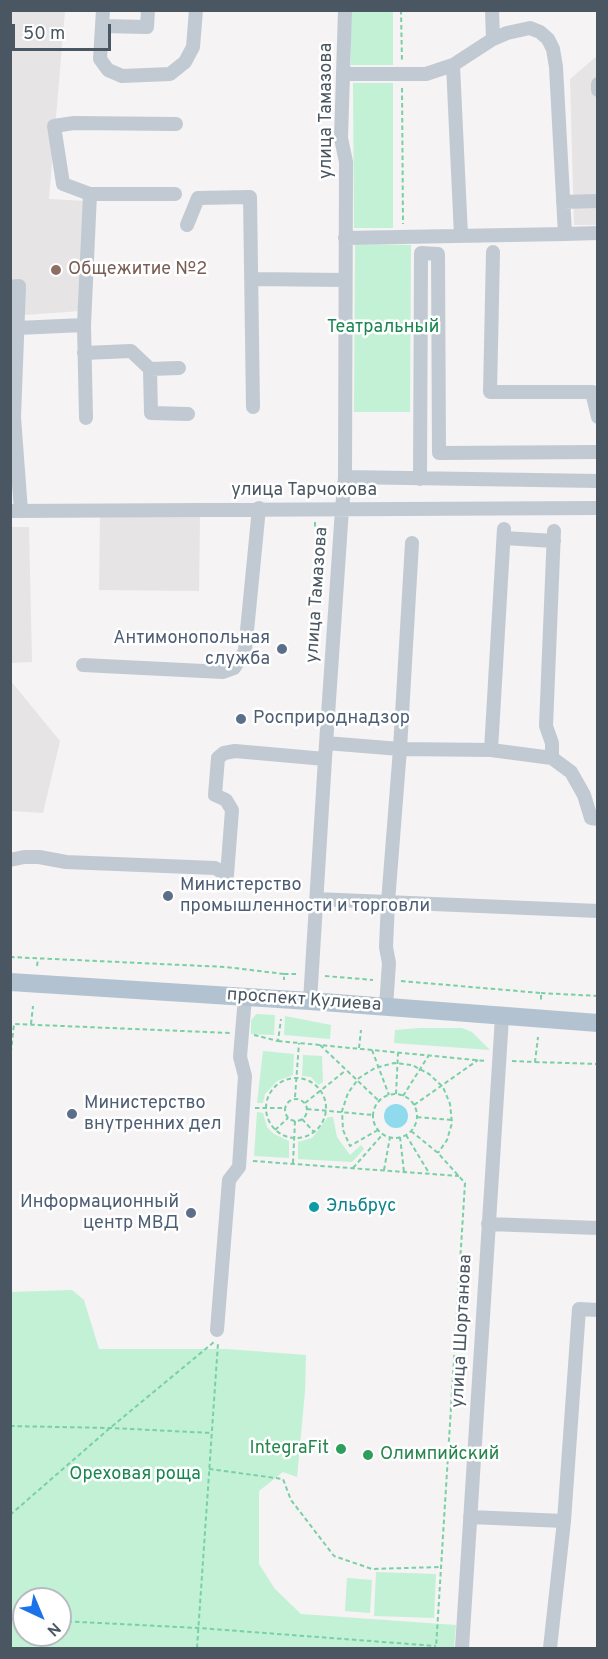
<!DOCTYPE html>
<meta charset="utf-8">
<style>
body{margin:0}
#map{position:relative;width:608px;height:1659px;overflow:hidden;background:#f5f3f3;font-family:Overpass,sans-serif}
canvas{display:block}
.frame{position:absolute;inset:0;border:12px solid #4a5661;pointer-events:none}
.north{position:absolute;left:12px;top:1587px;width:60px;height:60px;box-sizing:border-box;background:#fff;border:2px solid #b7bbc0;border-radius:50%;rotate:136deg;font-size:16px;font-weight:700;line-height:24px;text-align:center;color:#4a5661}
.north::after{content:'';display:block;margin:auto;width:21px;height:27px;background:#1a73e8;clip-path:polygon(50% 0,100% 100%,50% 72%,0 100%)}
.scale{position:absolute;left:12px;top:24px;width:99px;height:27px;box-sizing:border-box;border:3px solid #4a5661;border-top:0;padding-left:8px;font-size:18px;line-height:21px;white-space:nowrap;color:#4a5661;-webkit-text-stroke:4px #fff;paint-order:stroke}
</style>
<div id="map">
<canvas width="608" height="1659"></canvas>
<div class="frame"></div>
<div class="north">N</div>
<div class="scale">50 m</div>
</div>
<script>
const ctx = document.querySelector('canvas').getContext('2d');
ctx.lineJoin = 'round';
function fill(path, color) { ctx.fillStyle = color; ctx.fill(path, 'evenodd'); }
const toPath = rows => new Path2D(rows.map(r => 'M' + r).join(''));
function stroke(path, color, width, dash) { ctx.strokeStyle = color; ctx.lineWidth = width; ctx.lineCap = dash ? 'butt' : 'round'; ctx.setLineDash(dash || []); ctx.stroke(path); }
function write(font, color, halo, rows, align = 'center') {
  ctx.font = font + ' Overpass,sans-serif'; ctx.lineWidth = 5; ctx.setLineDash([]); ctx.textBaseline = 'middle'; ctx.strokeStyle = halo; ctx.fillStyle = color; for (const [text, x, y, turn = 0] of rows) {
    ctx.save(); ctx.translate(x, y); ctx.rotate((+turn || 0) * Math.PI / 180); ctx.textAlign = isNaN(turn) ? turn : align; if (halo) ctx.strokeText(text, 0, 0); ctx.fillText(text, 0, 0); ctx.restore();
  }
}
fill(toPath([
 [11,11,65,11,49,199,86,201,80,311,11,316],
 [597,56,597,225,574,225,570,79],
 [100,515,200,516,199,591,99,590],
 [10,527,29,527,32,662,11,663],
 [10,680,60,741,43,813,11,811]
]), '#e6e4e5');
fill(toPath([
 [351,11,393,11,393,65,351,65],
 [353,83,393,83,393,228,354,228],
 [355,244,411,245,410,412,354,412],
 [256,1014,275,1015,274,1035,251,1034,251,1021],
 [285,1016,331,1025,330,1039,284,1035],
 [420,1028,462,1028,472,1032,490,1050,394,1043,395,1030],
 [263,1051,294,1054,293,1075,277,1081,265,1094,263,1103,257,1103],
 [303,1055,322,1056,323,1082,318,1085,311,1077,302,1076],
 [257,1112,263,1113,267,1127,274,1134,289,1141,289,1158,254,1156],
 [328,1117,333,1117,337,1137,350,1155,361,1145,364,1149,352,1162,298,1159,298,1142,312,1138],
 [72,1290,84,1300,99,1349,227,1349,306,1355,305,1391,297,1477,283,1472,259,1491,259,1564,275,1589,301,1614,456,1625,454,1648,11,1648,11,1292],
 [24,1599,60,1599,60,1635,24,1635],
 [376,1572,436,1574,434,1618,374,1616],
 [347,1578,372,1580,370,1613,345,1611]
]), '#c3f1d5');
fill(toPath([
 '384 1116a12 12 0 1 1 24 0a12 12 0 1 1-24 0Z'
]), '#90daee');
stroke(toPath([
 [401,10,402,62],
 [402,88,403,224],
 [315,522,315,528,328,528],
 [10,957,226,967,284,974,284,980],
 [37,966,38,959],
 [284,974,296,974],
 [325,976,373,980],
 [401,981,541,993,541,1002],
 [541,993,598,996],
 [31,1024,33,1006],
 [254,1035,278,1041,281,1019],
 [278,1041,486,1061],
 [320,1045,379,1101],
 [359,1048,361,1030],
 [372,1050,389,1095],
 [10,1060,14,1024,230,1033],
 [512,1061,535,1062,538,1037],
 [535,1062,598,1064],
 '266 1108a30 30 0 1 1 60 0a30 30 0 1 1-60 0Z',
 [396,1094,398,1053],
 '373 1116a22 22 0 1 1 44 0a22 22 0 1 1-44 0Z',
 [403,1096,429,1055],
 [295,1097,299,1043],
 '285 1110a11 11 0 1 1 22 0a11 11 0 1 1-22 0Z',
 [305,1103,345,1071],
 [414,1105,478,1060],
 [255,1108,285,1108],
 [307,1109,373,1115],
 [417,1117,452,1120],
 [302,1119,314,1132],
 [275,1130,288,1118],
 [378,1130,350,1146,343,1130,342,1111,348,1093,359,1078,375,1068,394,1063,412,1065,429,1074,443,1087,450,1104,452,1123,447,1140,438,1153],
 [411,1131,438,1153,465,1183,436,1648],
 [406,1135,429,1173],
 [400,1137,404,1172],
 [253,1161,459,1176],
 [293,1163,295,1121],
 [353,1168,383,1134],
 [384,1170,390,1137],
 [10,1426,110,1428,212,1433],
 [209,1469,283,1479,291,1500,334,1556,372,1569,440,1567],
 [10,1515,110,1428,214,1342],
 [10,1619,24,1619],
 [60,1621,199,1628,436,1646],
 [197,1648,218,1343]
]), '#7ad0a6', 2, [4.5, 3]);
stroke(toPath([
 [103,10,100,59,108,70,122,76,170,74,185,62,193,47,196,10],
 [492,10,493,39],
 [102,26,147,27,148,10],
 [453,65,461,236],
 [343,74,426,74,453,65,493,39,507,33,530,28,540,32,548,39,553,49,556,67,565,234,598,233],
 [598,84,598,90],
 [90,194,63,184,54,126,74,123,176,124],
 [563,202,598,201],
 [187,225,198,198,250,197,253,407],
 [345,238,565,234],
 [493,252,490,392,592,392,598,417],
 [251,279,345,280],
 [10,287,19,286,14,417,21,511],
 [84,325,90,194,175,194],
 [17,328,84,325,86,418],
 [84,353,131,351,150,369,151,413,188,414],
 [150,369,179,368],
 [345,477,598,481],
 [420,479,421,253,438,254,439,453,598,452],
 [10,511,598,508],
 [504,538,554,541],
 [83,665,223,672,234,668,245,651,259,508],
 [326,743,400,749,491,750,552,758,571,772,584,795,591,818,598,819],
 [491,750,504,529],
 [552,758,552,743,546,726,554,531],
 [10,860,24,857,39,857,66,862,215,868,227,875,232,810,226,800,215,795,218,758,224,753,235,751,325,759],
 [316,899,598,911],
 [310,1001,325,759,342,509,345,477,346,162,341,138,345,10],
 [386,1007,389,963,386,947,388,902,400,749,412,543],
 [488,1224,598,1228],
 [217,1330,229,1180,239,1167,245,1076,240,1057,245,997],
 [470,1517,564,1521],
 [462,1648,502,1017],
 [550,1648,564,1521,579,1309,598,1310]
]), '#c1cad2', 14);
stroke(toPath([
 [10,982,310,1001,598,1023]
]), '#b3c2d1', 18);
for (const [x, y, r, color] of [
 [56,270,6,"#8d6e63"],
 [282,649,6,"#5c6f8a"],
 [241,719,6,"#5c6f8a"],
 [168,896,6,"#5c6f8a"],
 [72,1114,6,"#5c6f8a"],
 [314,1207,6,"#0f9aa8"],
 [191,1213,6,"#5c6f8a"],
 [341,1449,6,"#2e9e5b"],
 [368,1455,6,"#2e9e5b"]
]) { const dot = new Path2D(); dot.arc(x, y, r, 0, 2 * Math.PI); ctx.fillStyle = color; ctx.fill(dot); stroke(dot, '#fff', 2); }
write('18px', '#4a5661', '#fff', [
 ["улица Тамазова",327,111,-90],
 ["улица Тарчокова",304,491],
 ["улица Тамазова",318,595,-86],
 ["проспект Кулиева",304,1001,4],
 ["улица Шортанова",463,1331,-87]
]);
write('18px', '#785e54', '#fff', [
 ["Общежитие №2",68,270]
], 'left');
write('18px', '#17864f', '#fff', [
 ["Театральный",383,328],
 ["Ореховая роща",135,1475]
]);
write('18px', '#4e5e75', '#fff', [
 ["Антимонопольная",270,639,"right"],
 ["служба",270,660,"right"],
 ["Росприроднадзор",253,719],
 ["Министерство",180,886],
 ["промышленности и торговли",180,907],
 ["Министерство",84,1104],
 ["внутренних дел",84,1125],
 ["Информационный",179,1203,"right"],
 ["центр МВД",179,1224,"right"]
], 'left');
write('18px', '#0d838f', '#fff', [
 ["Эльбрус",326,1207]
], 'left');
write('18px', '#27864d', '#fff', [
 ["IntegraFit",329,1449],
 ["Олимпийский",380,1455,"left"]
], 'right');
</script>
